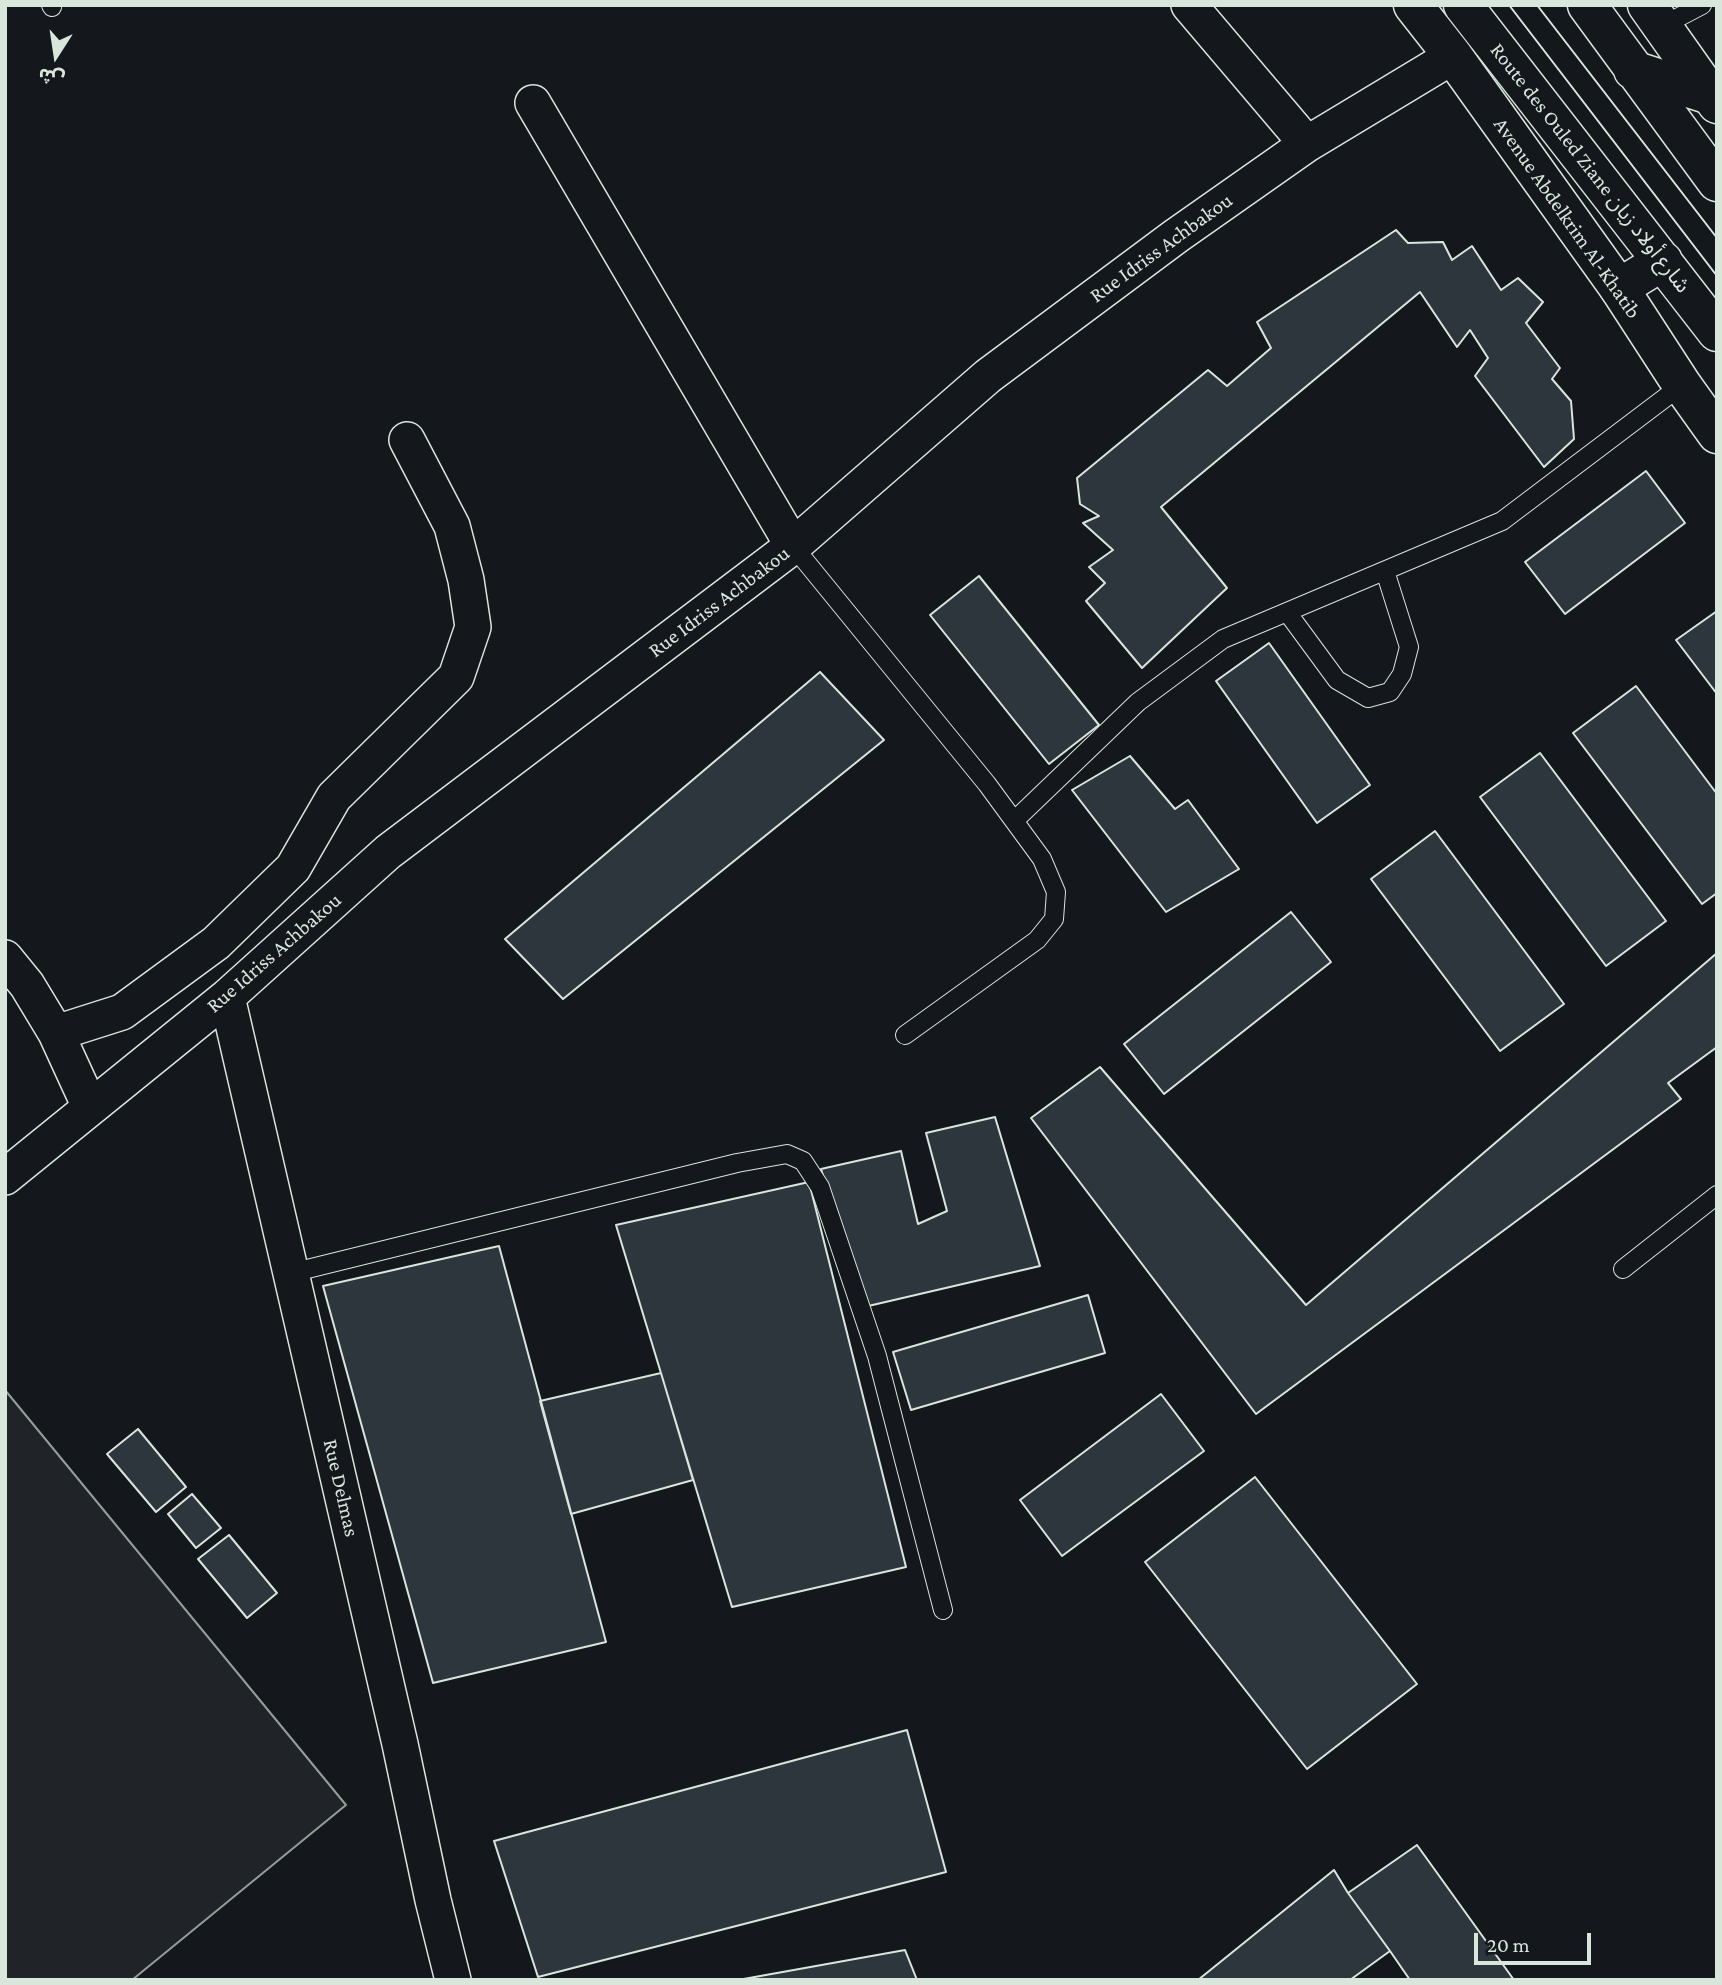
<!DOCTYPE html>
<meta charset="utf-8">
<style>
body{margin:0}
#map{position:relative;width:1722px;height:1985px;overflow:hidden;background:#14181c;font-family:"Crimson Pro","Noto Sans Arabic",serif}
canvas{display:block}
.frame{position:absolute;inset:0;border:7px solid #d8e6dc;pointer-events:none}
.north{position:absolute;left:21px;top:21px;width:70px;height:70px;-webkit-text-stroke:5px #14181c;paint-order:stroke;rotate:192deg;font-size:19px;font-weight:700;line-height:28px;text-align:center;color:#d8e6dc}
.north::after{content:'';display:block;margin:auto;width:24px;height:32px;background:#d8e6dc;clip-path:polygon(50% 0,100% 100%,50% 72%,0 100%)}
.scale{position:absolute;left:1474px;top:1933px;width:117px;height:32px;box-sizing:border-box;border:4px solid #d8e6dc;border-top:0;padding-left:9px;font-size:21px;line-height:24px;white-space:nowrap;color:#d8e6dc;-webkit-text-stroke:5px #14181c;paint-order:stroke}
</style>
<div id="map">
<canvas width="1722" height="1985"></canvas>
<div class="frame"></div>
<div class="north">ش</div>
<div class="scale">20 m</div>
</div>
<script>
const ctx = document.querySelector('canvas').getContext('2d');
ctx.lineJoin = 'round';
function fill(path, color) { ctx.fillStyle = color; ctx.fill(path, 'evenodd'); }
const toPath = rows => new Path2D(rows.map(r => 'M' + r).join(''));
function stroke(path, color, width, dash) { ctx.strokeStyle = color; ctx.lineWidth = width; ctx.lineCap = dash ? 'butt' : 'round'; ctx.setLineDash(dash || []); ctx.stroke(path); }
function write(font, color, halo, rows, align = 'center') {
  ctx.font = font + ' "Crimson Pro","Noto Sans Arabic",serif'; ctx.lineWidth = 5; ctx.setLineDash([]); ctx.textBaseline = 'middle'; ctx.strokeStyle = halo; ctx.fillStyle = color; for (const [text, x, y, turn = 0] of rows) {
    ctx.save(); ctx.translate(x, y); ctx.rotate((+turn || 0) * Math.PI / 180); ctx.textAlign = isNaN(turn) ? turn : align; if (halo) ctx.strokeText(text, 0, 0); ctx.fillText(text, 0, 0); ctx.restore();
  }
}
const green = toPath([
 [5,1390,346,1805,132,1980,5,1980,5,1390]
]);
fill(green, '#202428');
stroke(green, '#939e99', 2);
const building = toPath([
 [1396,230,1408,243,1443,242,1452,260,1472,246,1501,290,1518,278,1543,302,1526,323,1560,368,1552,379,1571,401,1574,439,1544,467,1475,376,1488,358,1470,330,1457,347,1420,292,1161,507,1227,588,1142,668,1086,601,1105,583,1089,567,1113,550,1083,523,1099,516,1080,504,1077,478,1208,370,1227,386,1271,348,1257,322,1396,230],
 [1646,471,1685,523,1565,614,1525,562,1646,471],
 [979,576,1099,725,1049,764,930,615,979,576],
 [1717,611,1717,694,1676,640,1717,611],
 [1269,643,1370,785,1317,823,1216,681,1269,643],
 [820,672,884,740,563,999,505,939,820,672],
 [1636,686,1717,794,1717,893,1702,904,1573,733,1636,686],
 [1540,753,1666,921,1606,966,1480,797,1540,753],
 [1130,756,1175,809,1188,800,1239,869,1166,912,1072,790,1130,756],
 [1435,831,1564,1004,1500,1051,1371,879,1435,831],
 [1291,912,1331,962,1164,1094,1124,1044,1291,912],
 [1717,953,1717,1047,1668,1083,1681,1099,1256,1414,1031,1118,1100,1067,1306,1305,1717,953],
 [995,1117,1040,1266,864,1307,821,1169,901,1151,918,1224,947,1211,926,1133,995,1117],
 [809,1182,906,1567,732,1607,616,1225,809,1182],
 [499,1246,606,1642,433,1683,323,1286,499,1246],
 [1088,1295,1105,1353,911,1410,893,1352,1088,1295],
 [661,1373,693,1480,571,1514,540,1401,661,1373],
 [1161,1394,1204,1451,1062,1556,1020,1500,1161,1394],
 [138,1429,186,1487,156,1512,107,1454,138,1429],
 [1255,1477,1417,1684,1307,1769,1145,1562,1255,1477],
 [192,1494,221,1528,196,1548,168,1514,192,1494],
 [229,1535,277,1593,247,1618,198,1559,229,1535],
 [907,1730,946,1872,538,1977,494,1841,907,1730],
 [1417,1845,1514,1980,1410,1980,1390,1951,1348,1893,1417,1845],
 [1334,1870,1348,1893,1390,1951,1350,1980,1198,1980,1334,1870],
 [905,1950,917,1980,738,1980,905,1950]
]);
fill(building, '#2c363c');
stroke(building, '#d8e6dc', 2);
const service = toPath([
 [51,5,52,7],
 [1662,26,1702,5],
 [793,546,987,784,1042,859,1056,892,1054,919,1037,940,905,1035],
 [1287,612,1337,680,1368,698,1390,692,1402,674,1409,647,1385,571],
 [1014,821,1138,702,1223,639,1502,521,1682,385],
 [1623,1269,1717,1195],
 [291,1273,737,1163,787,1154,803,1161,820,1187,877,1356,943,1610]
]);
const minor = toPath([
 [1189,5,1307,144],
 [533,103,793,546],
 [5,958,27,985,56,1033,90,1107],
 [227,997,400,1744,433,1900,453,1980],
 [56,1033,122,1012,216,943,293,868,334,797,456,677,473,627,466,580,452,526,407,440],
 [5,1177,227,997,388,852,793,546,988,376,1176,236,1307,144,1453,56]
]);
const tertiary = toPath([
 [1413,5,1453,56,1619,288,1682,385,1717,434],
 [1647,5,1717,104]
]);
const trunk = toPath([
 [1463,5,1717,332],
 [1587,5,1717,182],
 [1633,70,1710,95],
 [1619,288,1663,261]
]);
stroke(service, '#d8e6dc', 20);
stroke(minor, '#d8e6dc', 38);
stroke(tertiary, '#d8e6dc', 41);
stroke(trunk, '#d8e6dc', 41);
stroke(service, '#14181c', 18);
stroke(minor, '#14181c', 35);
stroke(tertiary, '#14181c', 38);
stroke(trunk, '#14181c', 38);
stroke(toPath([
 [1509,5,1717,276],
 [1537,5,1717,238]
]), '#d8e6dc', 2);
write('21px', '#d8e6dc', '#14181c', [
 ["Route des Ouled Ziane شارع أولاد زيان",1590,168,52],
 ["Avenue Abdelkrim Al-Khatib",1567,218,55],
 ["Rue Idriss Achbakou",1161,248,-36],
 ["Rue Idriss Achbakou",719,602,-37],
 ["Rue Idriss Achbakou",274,953,-41],
 ["Rue Delmas",341,1488,77]
]);
</script>
